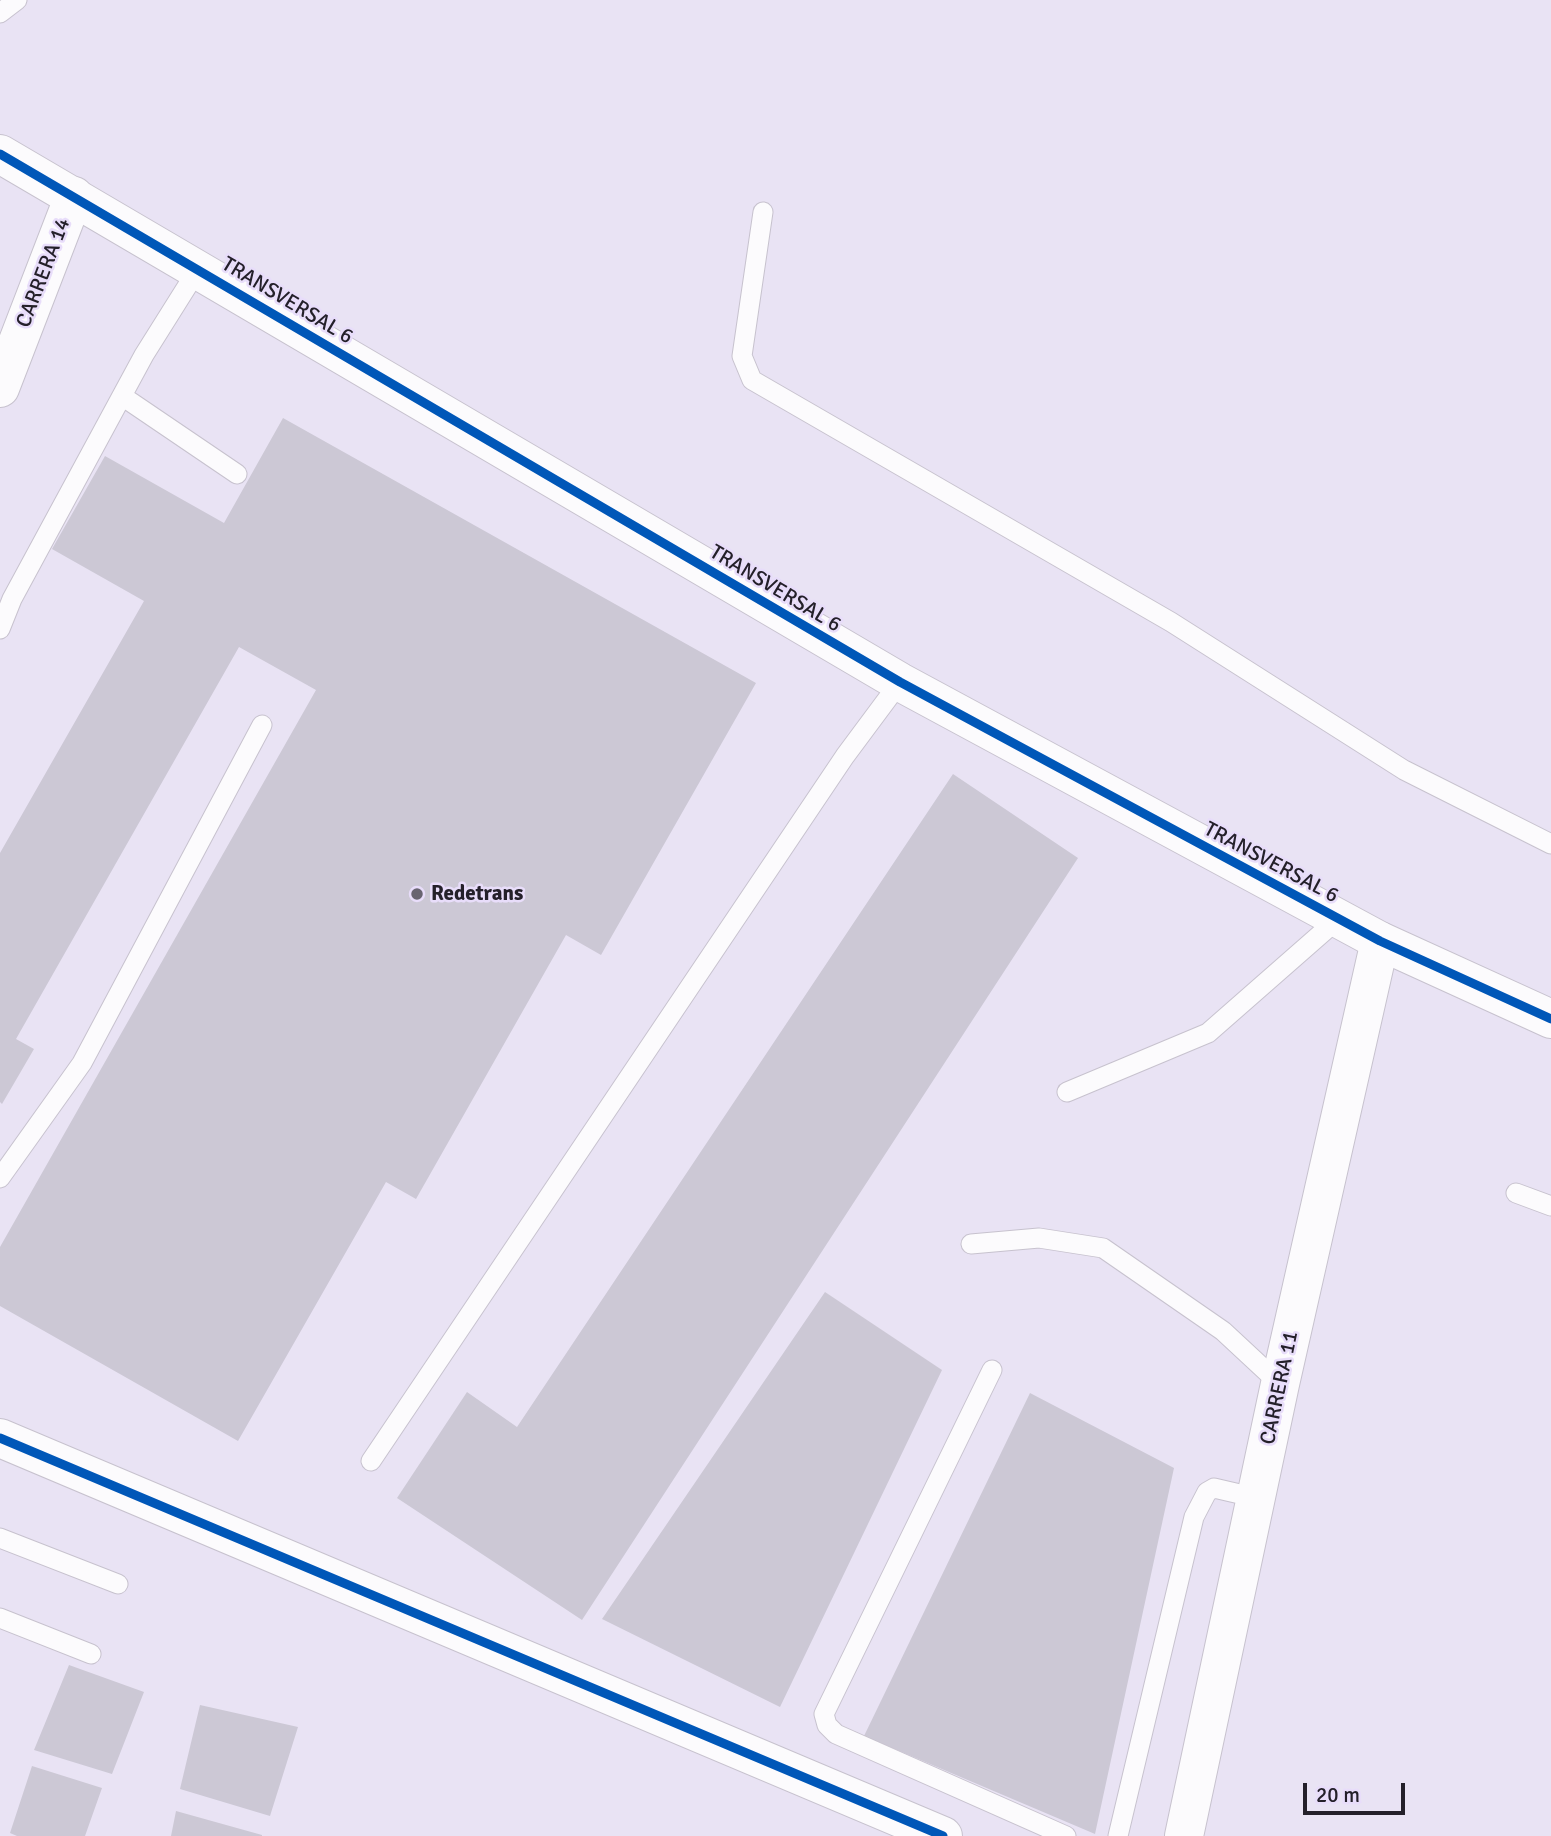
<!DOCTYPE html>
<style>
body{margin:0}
#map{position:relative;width:1551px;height:1836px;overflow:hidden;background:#e9e3f4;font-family:Signika,sans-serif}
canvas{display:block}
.scale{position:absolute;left:1303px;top:1783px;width:102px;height:32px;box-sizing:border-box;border:4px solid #24202a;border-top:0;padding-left:9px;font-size:21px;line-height:24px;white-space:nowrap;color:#24202a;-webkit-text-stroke:5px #e8ddfa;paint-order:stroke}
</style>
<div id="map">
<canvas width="1551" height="1836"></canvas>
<div class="scale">20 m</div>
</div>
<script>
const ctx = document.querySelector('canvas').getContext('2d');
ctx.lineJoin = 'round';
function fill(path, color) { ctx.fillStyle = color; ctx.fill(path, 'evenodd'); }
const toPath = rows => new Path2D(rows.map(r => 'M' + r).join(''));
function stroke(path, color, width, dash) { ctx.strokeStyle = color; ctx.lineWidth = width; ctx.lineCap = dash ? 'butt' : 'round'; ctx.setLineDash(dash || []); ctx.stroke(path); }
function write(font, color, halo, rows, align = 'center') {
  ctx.font = font + ' Signika,sans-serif'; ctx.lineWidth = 5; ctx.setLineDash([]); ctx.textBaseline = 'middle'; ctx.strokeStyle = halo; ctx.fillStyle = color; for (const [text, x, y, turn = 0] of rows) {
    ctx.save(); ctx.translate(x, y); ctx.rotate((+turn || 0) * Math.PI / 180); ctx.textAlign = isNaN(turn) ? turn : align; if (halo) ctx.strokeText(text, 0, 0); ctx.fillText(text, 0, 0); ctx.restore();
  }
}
fill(toPath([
 [283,418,756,683,601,955,566,935,416,1199,386,1182,238,1441,0,1306,0,1247,316,690,239,647,16,1039,34,1049,2,1104,0,1102,0,853,144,601,52,549,105,456,224,523],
 [953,774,1078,858,582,1620,397,1498,467,1392,517,1427],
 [825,1292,942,1370,780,1707,602,1619],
 [1030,1393,1174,1468,1095,1834,864,1736],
 [69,1665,144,1692,112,1774,34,1750],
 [200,1705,298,1727,270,1816,180,1789],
 [32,1766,102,1788,85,1836,17,1836,10,1833],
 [176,1811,262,1835,262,1836,171,1836]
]), '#ccc8d5');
const service = toPath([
 [0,13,17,0],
 [763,212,742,356,752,380,1171,622,1404,770,1551,844],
 [122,396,237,474],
 [0,629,12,599,144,355,198,269],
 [1067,1092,1208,1033,1338,919],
 [0,1178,82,1063,262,725],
 [1516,1193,1551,1206],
 [971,1244,1039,1238,1103,1248,1223,1331,1280,1384],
 [992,1370,824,1714,827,1725,836,1734,1066,1836],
 [371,1461,845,756,900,682],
 [0,1538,118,1584],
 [0,1618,91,1654],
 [1118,1836,1194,1517,1207,1492,1214,1488,1257,1498]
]);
const minor = toPath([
 [0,388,74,196],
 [0,1438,943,1836],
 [1184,1836,1280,1384,1380,941]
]);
const tertiary = toPath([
 [0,154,900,682,1380,941,1551,1019]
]);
stroke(service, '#c7c2ce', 21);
stroke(minor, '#c7c2ce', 40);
stroke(tertiary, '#c7c2ce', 40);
stroke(service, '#fcfbfd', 19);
stroke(minor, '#fcfbfd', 38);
stroke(tertiary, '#fcfbfd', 38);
stroke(toPath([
 [0,154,900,682,1380,941,1551,1019],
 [0,1438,943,1836]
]), '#0057b8', 9);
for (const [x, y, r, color] of [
 [417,894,7,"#696471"]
]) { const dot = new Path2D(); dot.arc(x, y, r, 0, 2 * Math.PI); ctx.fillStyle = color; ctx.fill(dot); stroke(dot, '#e8ddfa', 2.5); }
write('21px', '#24202a', '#e8ddfa', [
 ["CARRERA 14",44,273,-69],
 ["TRANSVERSAL 6",287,301,31],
 ["TRANSVERSAL 6",775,589,31],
 ["TRANSVERSAL 6",1271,863,28],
 ["CARRERA 11",1280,1388,-78]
]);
write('bold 21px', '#24202a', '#e8ddfa', [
 ["Redetrans",431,894]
], 'left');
</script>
